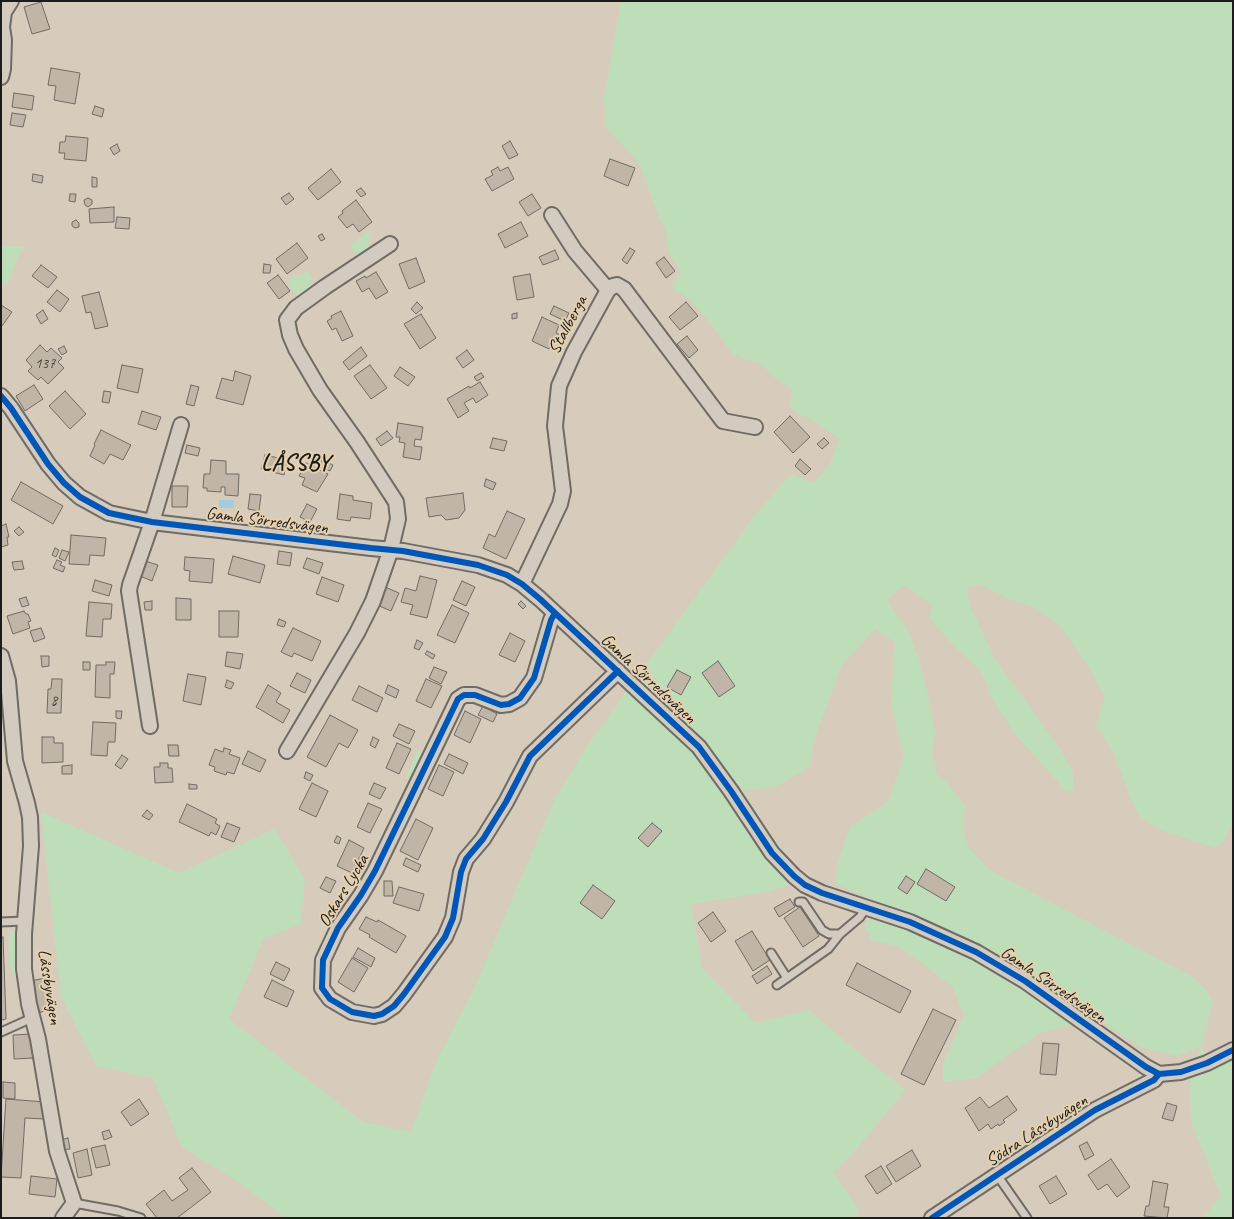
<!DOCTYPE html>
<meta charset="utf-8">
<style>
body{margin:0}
#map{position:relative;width:1234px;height:1219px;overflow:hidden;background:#d7ccbb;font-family:Caveat,sans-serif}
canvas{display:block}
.frame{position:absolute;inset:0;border:2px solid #1c1c1c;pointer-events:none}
</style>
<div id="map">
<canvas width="1234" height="1219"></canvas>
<div class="frame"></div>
</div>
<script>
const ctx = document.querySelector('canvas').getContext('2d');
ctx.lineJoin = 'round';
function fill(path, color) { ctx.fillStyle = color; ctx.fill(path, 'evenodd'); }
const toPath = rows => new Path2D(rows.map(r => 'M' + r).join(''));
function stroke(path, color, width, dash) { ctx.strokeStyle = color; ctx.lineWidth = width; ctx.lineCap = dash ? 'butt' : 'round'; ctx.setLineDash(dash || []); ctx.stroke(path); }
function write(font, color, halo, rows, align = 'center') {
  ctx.font = font + ' Caveat,sans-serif'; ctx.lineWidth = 4; ctx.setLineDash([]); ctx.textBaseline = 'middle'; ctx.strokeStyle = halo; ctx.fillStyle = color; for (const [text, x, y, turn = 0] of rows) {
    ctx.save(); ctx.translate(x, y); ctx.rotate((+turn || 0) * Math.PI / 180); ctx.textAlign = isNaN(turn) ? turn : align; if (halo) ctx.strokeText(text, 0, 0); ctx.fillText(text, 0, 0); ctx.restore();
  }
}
fill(toPath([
 [621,1,1233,1,1233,823,1224,840,1215,848,1161,830,1140,817,1133,804,1114,754,1096,724,1105,697,1087,664,1060,626,1036,608,1007,598,979,584,967,588,970,606,995,659,1058,746,1073,771,1073,790,1067,792,1014,733,990,696,988,685,978,668,955,647,929,618,933,606,904,585,886,600,907,628,918,657,929,699,935,733,932,752,936,773,949,785,965,806,963,828,968,847,989,870,1189,975,1206,989,1212,1002,1202,1046,1211,1069,1233,1059,1233,1218,1202,1218,1221,1197,1191,1121,1190,1076,1202,1046,1176,1056,1141,1047,1095,1018,1040,1033,976,1078,943,1082,943,1063,964,1016,952,986,900,947,871,940,865,927,875,901,836,884,837,865,851,826,888,802,904,756,891,704,895,642,875,629,842,665,814,739,810,767,773,788,743,790,767,830,790,860,804,874,787,885,768,892,691,904,702,968,755,1023,809,1010,860,1054,906,1090,850,1156,833,1172,858,1210,856,1218,286,1218,241,1184,182,1147,153,1078,96,1066,61,997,41,812,179,873,274,829,305,879,301,924,264,938,229,1019,363,1122,411,1132,437,1060,474,989,554,801,587,746,755,515,791,474,814,483,830,464,839,438,814,421,797,413,789,404,793,390,776,379,762,365,732,354,718,333,690,299,674,290,673,284,681,273,668,251,667,233,659,217,639,163,606,127,604,99],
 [370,230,371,234,366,252,360,257,357,256,350,246],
 [1,246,27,247,20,252,11,275,11,278,2,287],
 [308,270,312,279,307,294,300,300,288,284,289,280,295,275,299,276],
 [418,750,425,753,413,780,406,777],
 [11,931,17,933,19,975,15,976,10,966,9,934]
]), '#bddeb9');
fill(toPath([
 [219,500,234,500,234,508,219,508]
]), '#a1cedd');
const building = toPath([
 [41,2,50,29,32,34,24,7,41,2],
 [51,68,80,73,75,104,54,100,56,86,48,85,51,68],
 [14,93,34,96,32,110,12,107,14,93],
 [95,106,104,109,102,117,92,114,95,106],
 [12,113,26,115,23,127,10,125,12,113],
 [66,136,88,138,86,161,64,159,65,153,59,153,60,142,65,142,66,136],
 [510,141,518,155,509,159,502,146,510,141],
 [117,144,120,151,114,155,110,148,117,144],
 [610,159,635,168,628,186,604,176,610,159],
 [498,167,500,171,508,167,514,179,492,191,485,179,493,175,491,171,498,167],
 [331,169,341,182,318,200,308,188,331,169],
 [33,174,43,176,42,183,32,181,33,174],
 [92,177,97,178,97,187,92,187,92,177],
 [361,188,366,194,361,197,356,191,361,188],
 [289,193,294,199,286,205,281,198,289,193],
 [70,194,76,194,75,202,69,201,70,194],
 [532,194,541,208,528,216,519,202,532,194],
 [88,198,92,200,92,204,88,207,85,205,84,200,88,198],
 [356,200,372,222,359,232,353,224,347,228,338,217,343,213,342,211,356,200],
 [114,207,114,222,90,223,89,209,114,207],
 [117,217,130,218,129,229,115,228,117,217],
 [76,220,79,223,79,227,75,228,72,226,72,222,76,220],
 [521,222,528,236,505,248,498,234,521,222],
 [322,234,325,239,321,241,318,236,322,234],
 [297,243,308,258,287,274,276,259,297,243],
 [630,248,635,251,627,264,622,260,630,248],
 [555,250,559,259,543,265,539,257,555,250],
 [664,257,675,271,666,278,656,263,664,257],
 [416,258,425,282,409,289,399,264,416,258],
 [264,264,271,265,270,273,263,273,264,264],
 [41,265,57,277,48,288,32,276,41,265],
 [376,272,388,292,376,299,369,288,362,292,356,281,365,276,366,278,376,272],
 [530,274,534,297,517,300,513,277,530,274],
 [278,275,290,291,279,299,267,283,278,275],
 [57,290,69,299,60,312,47,302,57,290],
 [99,292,108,326,95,329,91,312,86,313,82,296,99,292],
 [417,302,423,308,416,314,411,309,417,302],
 [686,302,698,316,680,330,669,317,686,302],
 [1,305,12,312,2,326,1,326,1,305],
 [554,306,569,313,565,321,550,314,554,306],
 [43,310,48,319,41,324,36,315,43,310],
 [341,311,353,336,342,341,336,328,332,330,327,321,332,318,331,316,341,311],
 [517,313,517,318,512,319,512,314,517,313],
 [421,314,436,338,420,349,404,324,421,314],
 [542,317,559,325,556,333,560,335,556,343,552,342,549,349,532,341,542,317],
 [687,336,698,350,689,358,677,344,687,336],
 [40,345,47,352,51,348,62,358,58,362,64,368,48,384,41,377,38,380,28,371,32,367,26,360,40,345],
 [64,346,67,352,62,355,58,349,64,346],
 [361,347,367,356,349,370,343,362,361,347],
 [467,350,474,360,463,368,456,358,467,350],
 [122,365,143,369,138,393,117,388,122,365],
 [370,365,387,388,371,399,354,376,370,365],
 [400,367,415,377,408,386,394,376,400,367],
 [235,371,251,376,243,405,216,398,222,378,233,381,235,371],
 [481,373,484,377,477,381,474,377,481,373],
 [480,382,488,395,476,403,473,398,464,403,469,411,458,418,447,399,469,386,470,388,480,382],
 [34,385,43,399,25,411,16,396,34,385],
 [191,385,199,387,194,406,186,404,191,385],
 [65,391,86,414,70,429,49,406,65,391],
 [104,391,111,392,109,403,102,402,104,391],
 [142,411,161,417,156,430,138,424,142,411],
 [790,416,810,437,793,453,774,432,790,416],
 [398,423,423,427,421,440,415,439,414,446,422,447,420,460,403,457,405,443,399,442,400,437,396,437,398,423],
 [101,430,131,445,123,460,110,454,104,464,90,456,95,445,94,444,101,430],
 [387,431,393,438,381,446,376,439,387,431],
 [493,438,507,441,504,451,490,448,493,438],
 [824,438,829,443,822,449,817,444,824,438],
 [187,445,200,448,198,456,185,453,187,445],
 [265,455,287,460,284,475,261,469,265,455],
 [800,459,811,469,805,475,795,466,800,459],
 [211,460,226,461,226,474,239,474,238,496,225,495,225,487,221,487,221,492,207,491,207,488,203,488,204,474,210,474,211,460],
 [322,460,333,465,330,471,319,466,322,460],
 [306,463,328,474,317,492,302,485,305,478,299,476,306,463],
 [486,479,496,483,493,490,484,486,486,479],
 [21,482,63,506,53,524,11,500,21,482],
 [172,486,188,486,187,507,172,507,172,486],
 [463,493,465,510,459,518,446,520,441,515,429,517,426,498,463,493],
 [250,494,261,495,259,511,248,509,250,494],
 [340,494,353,496,353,500,372,503,370,519,351,517,350,521,337,519,340,494],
 [307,504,317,509,310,522,300,517,307,504],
 [507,511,525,519,506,559,483,548,489,534,495,537,507,511],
 [6,524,9,537,7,537,8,545,1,547,1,526,6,524],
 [19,527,24,532,19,536,14,531,19,527],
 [71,535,106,538,104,556,90,555,89,565,69,564,71,535],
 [55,548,59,550,56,557,52,555,55,548],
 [62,550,69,552,65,561,59,558,62,550],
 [279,551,292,553,290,566,277,564,279,551],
 [233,556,265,565,260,583,228,574,233,556],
 [185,557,214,559,212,583,189,581,190,571,184,570,185,557],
 [307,558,323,563,319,574,303,568,307,558],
 [57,560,62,562,60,565,65,567,63,572,53,568,57,560],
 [22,561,24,569,14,570,12,562,22,561],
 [145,561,158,565,152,581,140,576,145,561],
 [420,576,437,580,427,618,410,614,413,605,401,602,405,588,416,591,420,576],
 [322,577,344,585,338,602,316,594,322,577],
 [95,580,112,585,109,596,92,591,95,580],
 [462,581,475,587,466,606,453,600,462,581],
 [385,587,399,593,391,611,377,605,385,587],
 [26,597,29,605,22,607,19,599,26,597],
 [176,598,191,599,191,620,176,620,176,598],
 [152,601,152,610,145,610,144,602,152,601],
 [521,601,526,606,523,609,518,604,521,601],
 [89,602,112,604,111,619,103,619,102,637,86,636,89,602],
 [452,605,469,613,455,643,437,635,452,605],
 [24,611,26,614,28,614,31,621,28,622,30,628,13,634,7,616,24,611],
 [219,611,239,611,238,637,219,637,219,611],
 [279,619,286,622,284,627,277,625,279,619],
 [41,628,45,638,34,642,30,631,41,628],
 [293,628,321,641,312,661,294,653,292,657,281,652,293,628],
 [510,633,525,641,515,662,499,655,510,633],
 [417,640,423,643,419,650,414,648,417,640],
 [427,651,435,655,433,659,425,654,427,651],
 [227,652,243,654,240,669,225,666,227,652],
 [41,656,49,656,49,666,42,667,41,656],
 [718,661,735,686,719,697,702,673,718,661],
 [83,662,90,662,90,670,83,670,83,662],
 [106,662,115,662,114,674,110,674,110,698,95,697,96,665,106,665,106,662],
 [434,667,447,672,441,684,429,678,434,667],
 [677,670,691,677,681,695,667,687,677,670],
 [297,673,311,680,305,693,290,686,297,673],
 [188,674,206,677,201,705,183,701,188,674],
 [52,679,62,679,61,713,47,713,48,689,51,689,52,679],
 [426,679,442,686,431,708,416,701,426,679],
 [227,680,234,683,231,689,225,687,227,680],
 [268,685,281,693,276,702,290,710,283,723,256,707,268,685],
 [388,685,399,690,396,698,385,693,388,685],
 [359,686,383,698,377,712,352,700,359,686],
 [483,706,497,714,493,722,478,715,483,706],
 [116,711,122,711,121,719,116,718,116,711],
 [465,711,481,719,470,743,454,735,465,711],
 [330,715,358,730,348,748,339,743,326,767,307,757,330,715],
 [93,722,116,723,115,742,108,742,107,756,91,755,93,722],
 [399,724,415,731,409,744,393,736,399,724],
 [42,737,54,737,54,743,63,743,63,762,42,763,42,737],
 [373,737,379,740,375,748,370,745,373,737],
 [397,743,411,749,399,774,386,768,397,743],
 [168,745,178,745,179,756,169,756,168,745],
 [224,748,231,750,229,754,240,758,234,774,227,772,226,775,214,771,215,767,209,765,215,749,223,752,224,748],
 [248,751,266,760,260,772,242,764,248,751],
 [449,754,468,763,463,774,444,764,449,754],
 [122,755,128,759,121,769,115,765,122,755],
 [160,763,168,763,168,768,172,768,173,782,155,783,154,767,160,767,160,763],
 [72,765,72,774,62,774,62,766,72,765],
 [439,765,454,772,443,796,428,789,439,765],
 [306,772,313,775,310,781,304,778,306,772],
 [312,783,328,791,316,817,299,809,312,783],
 [374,783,386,788,380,799,369,794,374,783],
 [189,784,197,785,197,789,189,789,189,784],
 [368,803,382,809,370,833,357,827,368,803],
 [187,804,217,819,215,823,220,826,216,835,211,832,209,836,179,822,187,804],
 [147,810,153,815,149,820,142,816,147,810],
 [416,819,433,828,418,860,400,851,416,819],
 [227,823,240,828,234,842,221,837,227,823],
 [652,823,662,831,648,847,638,838,652,823],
 [337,836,341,838,339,844,334,842,337,836],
 [349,840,364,848,352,873,337,866,349,840],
 [406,858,421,865,418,872,403,865,406,858],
 [926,869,955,887,946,901,917,884,926,869],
 [906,876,915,882,907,894,898,888,906,876],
 [326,877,336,881,330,893,320,888,326,877],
 [384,881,392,881,393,896,384,896,384,881],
 [593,885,615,901,602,919,580,903,593,885],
 [399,887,424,894,419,911,393,903,399,887],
 [790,899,795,907,779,917,774,908,790,899],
 [800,907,819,936,803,947,784,918,800,907],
 [713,912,726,931,711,942,698,923,713,912],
 [366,917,377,922,378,920,406,936,396,953,369,937,370,935,359,929,366,917],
 [752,931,770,960,753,971,735,941,752,931],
 [3,937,6,1019,1,1020,1,938,3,937],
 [358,948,375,958,371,967,353,957,358,948],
 [352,958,368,968,354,992,338,982,352,958],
 [276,962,290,969,284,981,270,974,276,962],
 [857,963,911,991,900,1013,846,985,857,963],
 [767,966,772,974,757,984,752,976,767,966],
 [46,978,53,1009,37,1013,30,981,46,978],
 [272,980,294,991,287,1007,264,997,272,980],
 [933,1009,956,1020,924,1085,901,1074,933,1009],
 [32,1034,33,1058,14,1059,13,1035,32,1034],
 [1043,1043,1059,1044,1056,1075,1040,1074,1043,1043],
 [3,1082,15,1083,15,1099,3,1098,3,1082],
 [1007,1096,1017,1110,1003,1120,1005,1122,999,1126,998,1124,991,1129,988,1124,979,1131,965,1108,980,1097,989,1108,1007,1096],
 [6,1099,46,1102,44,1119,25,1118,21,1178,1,1177,6,1099],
 [139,1099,149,1114,131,1126,121,1112,139,1099],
 [1167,1103,1177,1106,1173,1121,1162,1118,1167,1103],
 [109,1130,112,1137,104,1140,102,1132,109,1130],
 [68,1138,70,1149,61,1150,60,1140,68,1138],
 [1087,1142,1094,1155,1085,1160,1079,1146,1087,1142],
 [105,1145,110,1165,96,1168,91,1148,105,1145],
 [87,1149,92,1175,78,1178,73,1153,87,1149],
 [912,1150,921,1166,896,1182,886,1166,912,1150],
 [1111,1159,1130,1187,1117,1197,1107,1184,1098,1190,1088,1175,1111,1159],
 [881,1166,892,1184,877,1194,865,1176,881,1166],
 [192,1168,211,1192,177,1218,157,1218,146,1204,164,1190,172,1201,188,1190,179,1178,192,1168],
 [31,1176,57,1179,55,1197,29,1194,31,1176],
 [1056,1176,1067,1194,1050,1204,1039,1186,1056,1176],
 [1153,1181,1168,1184,1164,1207,1169,1207,1167,1218,1144,1216,1146,1206,1149,1206,1153,1181]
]);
fill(building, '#c0b5a7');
stroke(building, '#706b64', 1);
const service = toPath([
 [799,902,803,902,822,930,829,934,840,934],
 [1,922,24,921],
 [771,953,787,978],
 [777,985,828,949,840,934,860,917,866,908],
 [1,1032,32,1018],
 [997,1175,1027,1218],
 [74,1203,118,1211,141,1218]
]);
const minor = toPath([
 [1,77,3,69,4,40,2,27,4,12,11,1],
 [552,215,575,251,608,290],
 [1,396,11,408,48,464,64,483,80,497,109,513,152,522,371,548,403,551,478,565,507,575,522,584,540,599,699,747,731,791,772,853,794,876,805,885,822,893,910,922,976,952,1025,981,1146,1067,1159,1074,1181,1072,1207,1063,1233,1050],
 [522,584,560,504,563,491,555,426,559,386,574,352,608,290,613,286,617,285,624,289,723,421,755,427],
 [555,613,551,620,534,678,520,698,509,704,501,705,475,695,464,695,458,699,375,871,361,895,338,928,323,960,322,988,330,999,352,1012,374,1016,382,1014,394,1006,404,994,445,937,453,918,461,872,466,859,483,839,506,802,530,756,618,671],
 [1,656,8,681,15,761,27,803,30,817,31,846,24,934,24,969,29,1004,38,1039,57,1151,74,1203,63,1218],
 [150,726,129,591,130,585,152,522,181,425],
 [287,751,357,633,373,601,391,549,398,519,396,502,357,442,320,390,296,349,290,335,287,320,296,308,325,287,390,244],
 [932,1218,1095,1110,1154,1080,1159,1074]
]);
stroke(service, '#706b64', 11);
stroke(minor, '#706b64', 18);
stroke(service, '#d3cbbf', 7);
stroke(minor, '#d3cbbf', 14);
stroke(toPath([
 [1,396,11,408,48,464,64,483,80,497,109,513,152,522,371,548,403,551,478,565,507,575,522,584,540,599,699,747,731,791,772,853,794,876,805,885,822,893,910,922,976,952,1025,981,1146,1067,1159,1074,1181,1072,1207,1063,1233,1050],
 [555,613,551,620,534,678,520,698,509,704,501,705,475,695,464,695,458,699,375,871,361,895,338,928,323,960,322,988,330,999,352,1012,374,1016,382,1014,394,1006,404,994,445,937,453,918,461,872,466,859,483,839,506,802,530,756,618,671],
 [932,1218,1095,1110,1154,1080,1159,1074]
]), '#0057b8', 6);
write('15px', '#464340', null, [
 ["137",45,364],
 ["8",54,701]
]);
write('18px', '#1c1c1c', '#e4d0ae', [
 ["Stallberga",568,325,-62],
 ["Gamla Sörredsvägen",267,521,7],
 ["Gamla Sörredsvägen",648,679,43],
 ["Oskars Lycka",344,891,-59],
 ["Gamla Sörredsvägen",1053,985,34],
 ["Låssbyvägen",49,987,81],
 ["Södra Låssbyvägen",1037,1131,-33]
]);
ctx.letterSpacing = '1px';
write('bold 22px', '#1c1c1c', '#e4d0ae', [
 ["LÅSSBY",296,464]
]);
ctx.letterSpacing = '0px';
</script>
